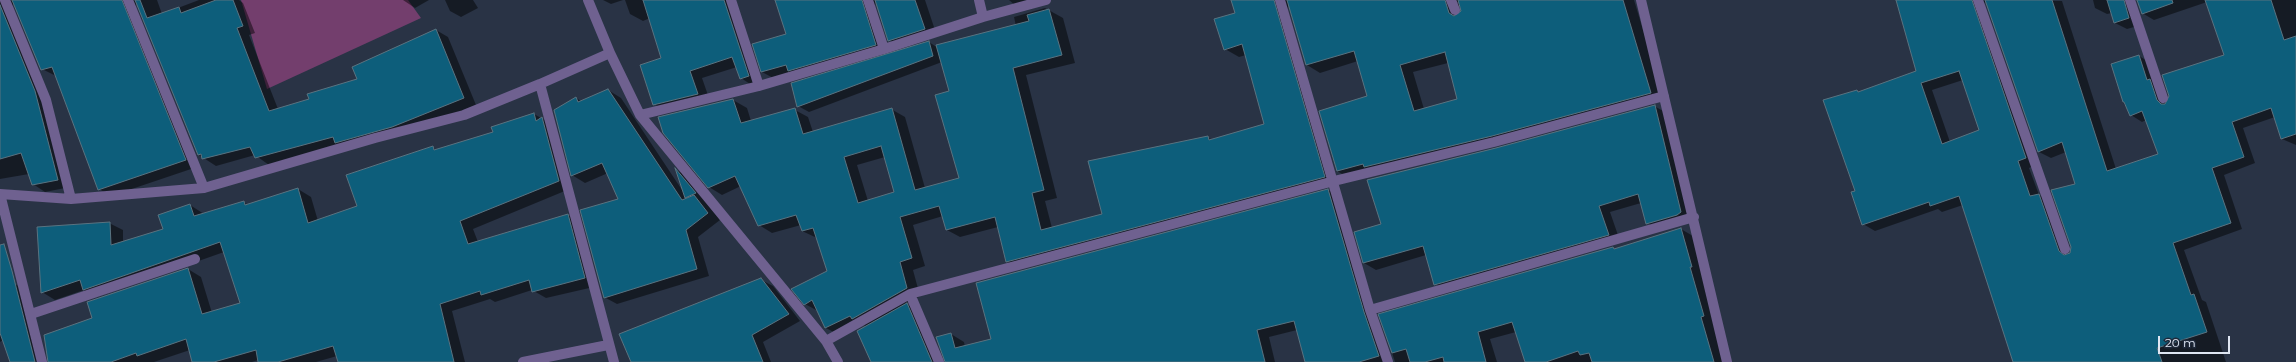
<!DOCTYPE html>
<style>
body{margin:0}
#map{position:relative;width:2296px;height:362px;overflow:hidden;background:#293345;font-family:Montserrat,sans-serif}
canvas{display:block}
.scale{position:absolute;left:2158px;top:336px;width:72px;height:18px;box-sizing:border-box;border:2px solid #dfe6f2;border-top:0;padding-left:5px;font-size:12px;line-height:14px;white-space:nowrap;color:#dfe6f2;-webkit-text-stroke:3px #1f293a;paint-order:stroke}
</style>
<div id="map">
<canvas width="2296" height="362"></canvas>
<div class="scale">20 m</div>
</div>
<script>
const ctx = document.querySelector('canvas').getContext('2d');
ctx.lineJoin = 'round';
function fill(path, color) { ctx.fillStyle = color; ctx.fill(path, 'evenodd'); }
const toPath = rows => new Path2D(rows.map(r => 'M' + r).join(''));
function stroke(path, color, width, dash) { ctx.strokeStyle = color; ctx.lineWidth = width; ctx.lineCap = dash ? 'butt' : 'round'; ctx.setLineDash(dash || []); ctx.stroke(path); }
fill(toPath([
 [241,0,408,0,421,18,267,89]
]), '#733e6d');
fill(toPath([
 [0,0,157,0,162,14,199,0,239,0,243,3,255,33,249,35,278,109,310,100,358,80,436,30,448,37,476,105,405,134,269,165,255,155,216,166,199,155,137,2,134,10,197,167,111,196,99,189,56,76,42,69,14,2,11,10,70,187,45,192,33,184,29,174,0,179],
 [403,0,429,0,415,8],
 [445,0,473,0,478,8,461,17,450,11],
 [603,0,623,0,611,4],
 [625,0,735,0,753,86,741,78,737,67,702,78,710,101,667,112,654,104,663,58,650,18,643,21,630,14],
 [776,0,925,0,937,36,902,48,889,40,876,1,874,10,888,52,775,79,762,72,788,34],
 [1009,0,1039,0,1016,6],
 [1232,0,1452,0,1459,4,1456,0,1634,0,1664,100,1351,179,1337,171,1369,97,1358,61,1320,73,1307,65,1289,3,1287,10,1338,184,1020,269,1006,261,998,227,960,237,947,230,943,216,913,225,925,266,913,270,920,296,906,304,920,312,941,362,872,362,867,327,862,324,839,335,826,328,818,311,805,304,829,272,817,238,802,231,801,225,772,233,759,225,741,186,722,195,709,187,733,100,747,108,751,121,795,110,808,117,813,132,891,109,905,117,925,188,960,178,951,91,942,62,809,112,798,106,929,42,938,48,1016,26,1014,17,1045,8,1063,18,1075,63,1026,75,1057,198,1045,201,1052,228,1103,215,1207,137,1213,140,1265,125,1246,55,1239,57,1225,49,1236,13],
 [1460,4,1462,12,1460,14,1458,11],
 [1448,63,1459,100,1424,109,1413,72],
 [885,157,895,193,868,201,857,165],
 [1896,0,2062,1,2116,169,2159,154,2146,120,2142,122,2131,115,2123,102,2139,56,2151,63,2167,104,2225,56,2207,2,2154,20,2142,13,2137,0,2296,0,2296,145,2282,139,2275,117,2243,128,2255,163,2224,175,2242,229,2184,250,2202,300,2206,302,2226,362,2014,362,1963,205,1942,212,1938,209,1875,231,1863,224,1856,192,1857,91,1859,92,1918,72],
 [1986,1,2039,152,2051,158,2066,152,2077,185,2071,254,2069,255,2050,201,2039,195,2029,168,2037,164,1983,5],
 [1963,80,1980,130,1950,142,1932,90],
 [2093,0,2130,0,2141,25,2127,29,2115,23,2112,13,2107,14,2095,8],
 [608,90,621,98,684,193,677,170,690,178,720,220,698,237,709,276,617,304,604,297,619,200,608,173,585,183,572,175,576,98,581,101],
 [1654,106,1667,113,1693,219,1659,230,1647,223,1641,203,1610,212,1620,241,1447,291,1435,284,1426,255,1376,270,1364,263,1355,233,1382,225,1496,149],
 [534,114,555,126,572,188,473,229,478,242,568,215,581,223,598,286,546,298,532,290,495,302,490,299,452,311,465,362,339,362,337,356,316,362,259,362,258,360,252,362,194,362,190,350,154,362,49,362,93,319,188,269,201,277,212,313,242,304,224,252,97,297,84,290,55,300,42,292,109,223,123,230,123,243,164,230,190,205,204,214,244,202,248,205,298,189,311,197,318,221,358,207,433,148,437,150,494,133],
 [1328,190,1341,198,1391,362,1306,362,1297,330,1269,337,1275,362,946,362,951,334,964,342,965,347,992,340],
 [1681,229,1693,236,1724,362,1526,362,1516,332,1490,339,1497,362,1395,362,1380,315,1613,248,1616,250],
 [761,280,773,286,800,321,763,342,771,362,632,362],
 [15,284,29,292,46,362,11,362,3,340,0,342,0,289]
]), '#0007');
const building = toPath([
 [12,0,122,0,186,160,98,190,52,67,41,70,12,0],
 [135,0,140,0,147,18,179,7,181,13,216,0,233,0,243,26,237,28,269,111,309,99,307,94,357,79,352,67,436,29,464,98,392,127,335,143,333,137,255,158,250,147,202,159,201,154,198,155,135,0],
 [643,0,724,0,749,76,740,79,732,57,690,71,698,94,653,105,640,65,661,58,643,0],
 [775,0,862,0,876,45,788,71,786,65,761,72,752,44,786,34,775,0],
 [875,0,915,0,925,29,888,41,875,0],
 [1231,0,1274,0,1325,177,1006,262,995,217,946,230,939,206,900,217,912,258,900,262,907,288,852,319,850,316,825,328,812,300,804,305,791,289,827,271,813,228,802,231,796,215,758,226,735,176,708,188,663,133,658,117,733,99,741,123,795,108,803,134,892,108,915,190,959,178,935,95,949,91,936,45,1029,21,1027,15,1049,9,1062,55,1013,68,1044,190,1032,193,1041,230,1102,214,1088,161,1208,136,1209,140,1264,124,1242,44,1224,50,1214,19,1235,13,1231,0],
 [881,146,894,192,858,203,844,157,881,146],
 [1287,0,1445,0,1449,13,1454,16,1461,11,1458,0,1623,0,1651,93,1492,136,1364,167,1363,164,1337,171,1319,111,1367,96,1354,51,1306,65,1287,0],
 [1445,52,1457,99,1414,111,1400,65,1445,52],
 [1896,0,1972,0,2026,158,2018,161,2030,196,2039,194,2059,251,2064,255,2070,253,2071,247,2051,190,2075,184,2062,142,2038,152,1985,0,2052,0,2107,171,2158,154,2142,111,2130,116,2124,102,2123,102,2111,64,2139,55,2147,80,2150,79,2157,100,2161,104,2165,104,2169,96,2162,75,2224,55,2205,0,2271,0,2284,40,2296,36,2296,134,2281,139,2271,108,2232,122,2244,157,2212,168,2231,223,2173,243,2191,295,2194,294,2207,332,2157,348,2162,362,2013,362,1959,196,1930,206,1929,202,1862,225,1851,192,1855,191,1823,100,1857,90,1858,92,1916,71,1896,0],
 [1959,71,1979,130,1942,144,1921,83,1959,71],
 [2107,0,2124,0,2129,18,2114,23,2107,0],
 [2137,0,2172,0,2173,3,2142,14,2137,0],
 [0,5,35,91,58,180,32,185,21,153,0,159,0,5],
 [929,41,933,56,797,107,791,83,929,41],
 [608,89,682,200,694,195,708,213,686,230,697,269,604,298,580,210,618,199,602,163,571,176,554,110,576,97,578,102,608,89],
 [1655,105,1681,212,1677,215,1646,224,1638,194,1599,206,1609,235,1434,285,1423,246,1363,263,1354,232,1381,224,1367,180,1496,148,1655,105],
 [534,113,536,121,542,117,559,181,460,221,468,244,568,214,585,278,532,292,529,280,481,295,480,291,440,304,454,362,338,362,333,346,278,362,258,362,256,350,214,362,192,362,186,339,137,356,136,353,111,362,48,362,44,335,92,318,87,302,188,268,202,314,240,303,220,242,83,290,80,280,41,293,37,227,110,222,111,245,163,229,158,215,190,204,194,216,244,201,245,205,298,188,308,223,357,206,346,175,433,146,434,150,493,132,491,127,534,113],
 [675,168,696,193,685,198,675,168],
 [1328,189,1364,312,1379,356,1359,362,1305,362,1294,321,1257,330,1265,362,945,362,936,337,951,333,955,348,991,339,976,283,1328,189],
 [1681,228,1692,267,1690,267,1704,316,1701,317,1714,362,1592,362,1589,353,1580,355,1578,351,1546,362,1525,362,1512,322,1478,332,1486,362,1444,362,1443,357,1425,362,1410,362,1406,349,1392,353,1378,314,1613,247,1614,249,1681,228],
 [4,244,12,271,35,362,10,362,0,333,0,245,4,244],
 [761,278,789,314,752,335,763,362,631,362,619,334,761,278],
 [907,303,932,362,871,362,857,331,907,303]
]);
fill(building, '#0d5e7b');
stroke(building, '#5a7380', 1);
stroke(toPath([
 [5,0,46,100,71,199],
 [128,0,204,188],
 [588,0,610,53],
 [731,0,759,86],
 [868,0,884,49],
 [979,0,983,17],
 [1280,0,1370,310,1388,362],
 [1451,0,1455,10],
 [1641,0,1727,362],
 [1978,0,2065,249],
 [2130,0,2163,98],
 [540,84,614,362],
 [640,115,759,86,884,49,983,17,1046,0],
 [0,194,71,199,204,188,375,138,464,115,540,84,610,53,640,115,826,341,838,362],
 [0,194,42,362],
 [910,294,939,362],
 [1370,310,1694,217],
 [31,314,195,259],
 [826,341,910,294,1334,181,1494,142,1664,96],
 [523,362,608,345]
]), '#6f6190', 10);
</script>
